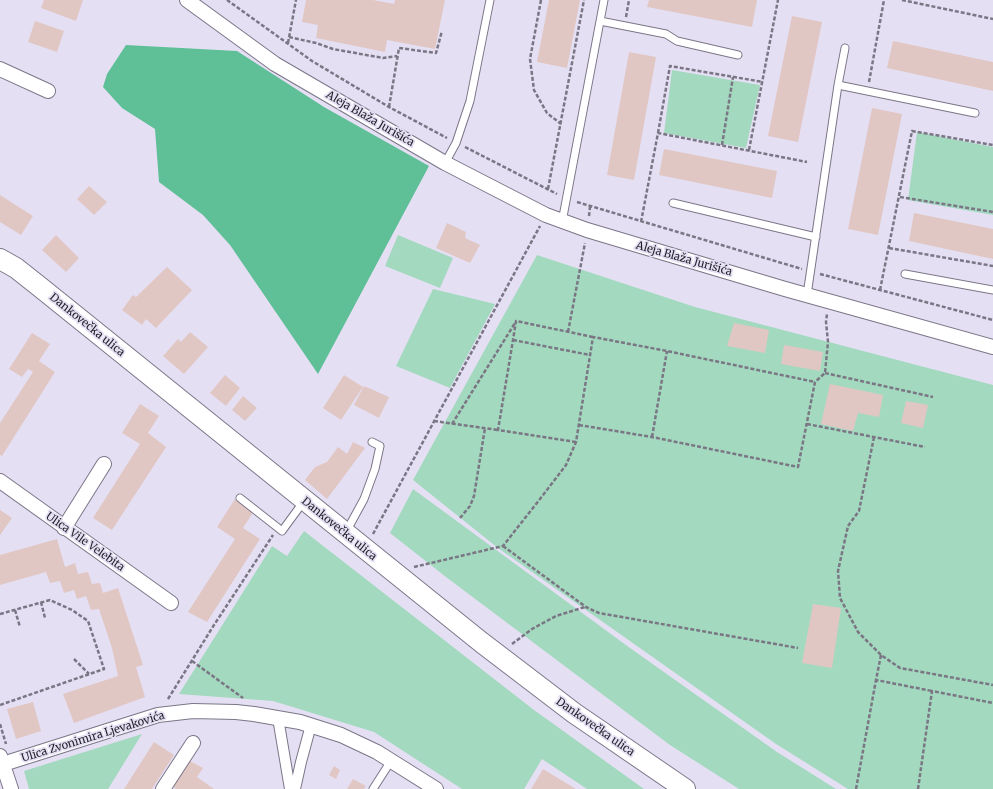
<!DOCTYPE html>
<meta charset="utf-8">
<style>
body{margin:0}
canvas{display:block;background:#e5dff4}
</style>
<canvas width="993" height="789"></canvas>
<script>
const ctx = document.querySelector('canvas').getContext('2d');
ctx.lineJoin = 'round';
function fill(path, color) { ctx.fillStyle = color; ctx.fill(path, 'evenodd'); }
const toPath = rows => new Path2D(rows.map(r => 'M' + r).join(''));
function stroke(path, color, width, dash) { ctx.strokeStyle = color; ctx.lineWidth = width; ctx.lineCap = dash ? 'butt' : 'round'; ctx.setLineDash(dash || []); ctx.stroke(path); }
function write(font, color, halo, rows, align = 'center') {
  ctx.font = font + ' Merriweather,serif'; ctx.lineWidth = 3.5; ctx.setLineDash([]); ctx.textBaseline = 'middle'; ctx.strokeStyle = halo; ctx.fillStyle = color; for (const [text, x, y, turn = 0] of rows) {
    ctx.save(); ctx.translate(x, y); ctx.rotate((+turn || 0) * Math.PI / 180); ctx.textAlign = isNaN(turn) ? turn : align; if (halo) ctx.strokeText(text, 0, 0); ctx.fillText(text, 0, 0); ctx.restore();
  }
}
fill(toPath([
 [672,70,760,85,746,148,664,133],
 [917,132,993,147,993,215,908,200],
 [398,235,453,258,440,288,385,266],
 [537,255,695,307,993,385,993,789,848,789,776,744,498,548,413,480],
 [433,289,495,304,450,388,396,366],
 [413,489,630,648,777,752,836,789,739,789,670,745,446,577,390,533],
 [304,531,534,710,644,789,587,789,542,759,524,789,462,789,374,732,273,701,179,694,272,546,287,556],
 [142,734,108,789,29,789,24,771]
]), '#a3d9bf');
fill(toPath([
 [126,45,237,51,324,107,429,166,318,374,230,245,203,215,159,182,155,129,122,108,103,87,107,74]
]), '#5fbf97');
fill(toPath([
 [44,0,83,0,76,21,41,8],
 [306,0,373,0,394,4,395,0,445,0,435,49,387,40,385,52,316,38,318,25,302,22],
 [549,0,580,0,567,68,537,62],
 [649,0,757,0,752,27,647,7],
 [792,16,822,22,798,142,768,136],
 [35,21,64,31,57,52,28,42],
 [893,41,993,62,993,91,887,68],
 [629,52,656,57,634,180,607,175],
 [872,108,902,114,878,235,848,229],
 [664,149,777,171,772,198,659,175],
 [89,186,107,202,94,215,77,199],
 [0,195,33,216,21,235,0,222],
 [914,213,993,229,993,259,909,241],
 [447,223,466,232,465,238,480,245,470,263,436,248],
 [56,235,79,258,66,272,42,250],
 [167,267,192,290,156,328,146,319,142,325,122,310,133,295,136,297],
 [734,323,769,330,765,353,727,346],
 [190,332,208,347,184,374,163,356,178,339,181,342],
 [32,333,50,344,39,361,55,372,2,456,0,455,0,423,33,372,28,369,22,377,9,369],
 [784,345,823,352,820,371,781,364],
 [225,375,240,388,226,406,210,393],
 [344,375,363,387,341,420,323,408],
 [830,384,883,395,879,417,858,413,853,431,821,424],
 [364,386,389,397,379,418,354,405],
 [243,396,257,408,245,421,232,410],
 [906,401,928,405,923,428,901,423],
 [140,404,159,416,148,433,166,447,112,530,93,518,140,444,122,433],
 [353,442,365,448,327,499,305,480,315,467,327,462,338,447,347,454],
 [235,499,254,511,243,528,260,539,207,622,188,612,235,539,217,527],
 [0,510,12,518,0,535],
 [57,539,65,567,75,563,78,574,88,572,92,584,100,583,103,593,118,588,143,665,136,667,145,697,74,723,63,694,118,676,112,648,99,609,91,610,86,596,77,599,74,590,64,593,60,581,50,583,46,572,0,585,0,555],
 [813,604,841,608,832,668,802,663],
 [33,702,41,731,16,739,7,709],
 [154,742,174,755,152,789,124,789],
 [188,760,203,768,197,777,214,789,176,789,172,786],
 [334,766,340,770,336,779,329,775],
 [543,769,576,789,531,789],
 [353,779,366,786,364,789,347,789]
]), '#e0c7c3');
const service = toPath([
 [600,21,666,34,677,41,738,55],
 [838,85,975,113],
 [445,163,456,143,470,101,490,0],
 [673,203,816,237],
 [562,222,604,0],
 [905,274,993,290],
 [807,295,838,85,845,48],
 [240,498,282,531,304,501],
 [346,532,364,499,375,469,380,446,372,442],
 [373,789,391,761]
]);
const pedestrian = toPath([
 [278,718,290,789],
 [295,789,301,762,311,725]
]);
const minor = toPath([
 [187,0,275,64,445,163,546,215,587,230,785,289,993,347],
 [0,69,48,91],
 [0,481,171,603],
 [64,528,104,464],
 [0,756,11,789],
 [3,764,158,715,193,711,236,712,254,714,300,722,341,735,377,752,436,789],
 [163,789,193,743]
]);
const secondary = toPath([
 [0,259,16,268,40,287,481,642,574,713,685,789]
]);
stroke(service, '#7c7688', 9);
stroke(pedestrian, '#7c7688', 12);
stroke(minor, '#7c7688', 16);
stroke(secondary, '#7c7688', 22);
stroke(toPath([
 [227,0,312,61,389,107,447,138],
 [541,0,530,59,534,90,547,113,561,124],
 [902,0,993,19],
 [626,17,629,0],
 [289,37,316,43,333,49,383,58,397,56],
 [288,43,296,0],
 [869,82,884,0],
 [389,107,399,48,436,53,442,31],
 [658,133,670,66,763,82],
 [722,145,733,77],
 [465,147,557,194],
 [749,150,778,0],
 [548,189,584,0],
 [900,197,993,212],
 [577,202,802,269],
 [589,216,590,207],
 [641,222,658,133,807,162],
 [889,248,993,266],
 [820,274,993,320],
 [880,290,912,131,993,145],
 [568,332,585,243],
 [513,340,590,355],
 [825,373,933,397],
 [434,421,498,430],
 [452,424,515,323],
 [807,424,925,447],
 [579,425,652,437,798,467,815,382,825,373,828,342,826,322,827,314],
 [652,437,667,351],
 [874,437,859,511,848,526,838,571,840,598,848,613,858,632,881,655,900,668,993,685],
 [576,442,498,430,513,340,516,321,593,337],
 [460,518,470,506,474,496,485,428],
 [373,534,540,226],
 [503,546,586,607,599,613,798,648],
 [414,567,503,546,540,499,566,465,576,442,593,337,667,351,815,382],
 [41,602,45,618],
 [15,610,20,627],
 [0,614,50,600,72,610,88,621,104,669,0,705],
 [512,644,532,629,556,616,585,607],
 [881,655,876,680,932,691],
 [74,659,89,674],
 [192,661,243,698],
 [168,699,214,625,273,535],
 [0,724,6,744],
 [856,789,876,680],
 [918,789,932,691,993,703]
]), '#7a7684', 2.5, [4, 2]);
stroke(service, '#fff', 7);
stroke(pedestrian, '#fff', 10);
stroke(minor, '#fff', 14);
stroke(secondary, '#fff', 20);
write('11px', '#221f27', '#e5dff4', [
 ["Aleja Blaža Jurišića",370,119,30],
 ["Aleja Blaža Jurišića",684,259,16],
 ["Dankovečka ulica",87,325,39],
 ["Dankovečka ulica",339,529,39],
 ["Ulica Vile Velebita",85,542,35],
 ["Dankovečka ulica",595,727,35],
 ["Ulica Zvonimira Ljevakovića",93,737,-17]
]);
</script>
